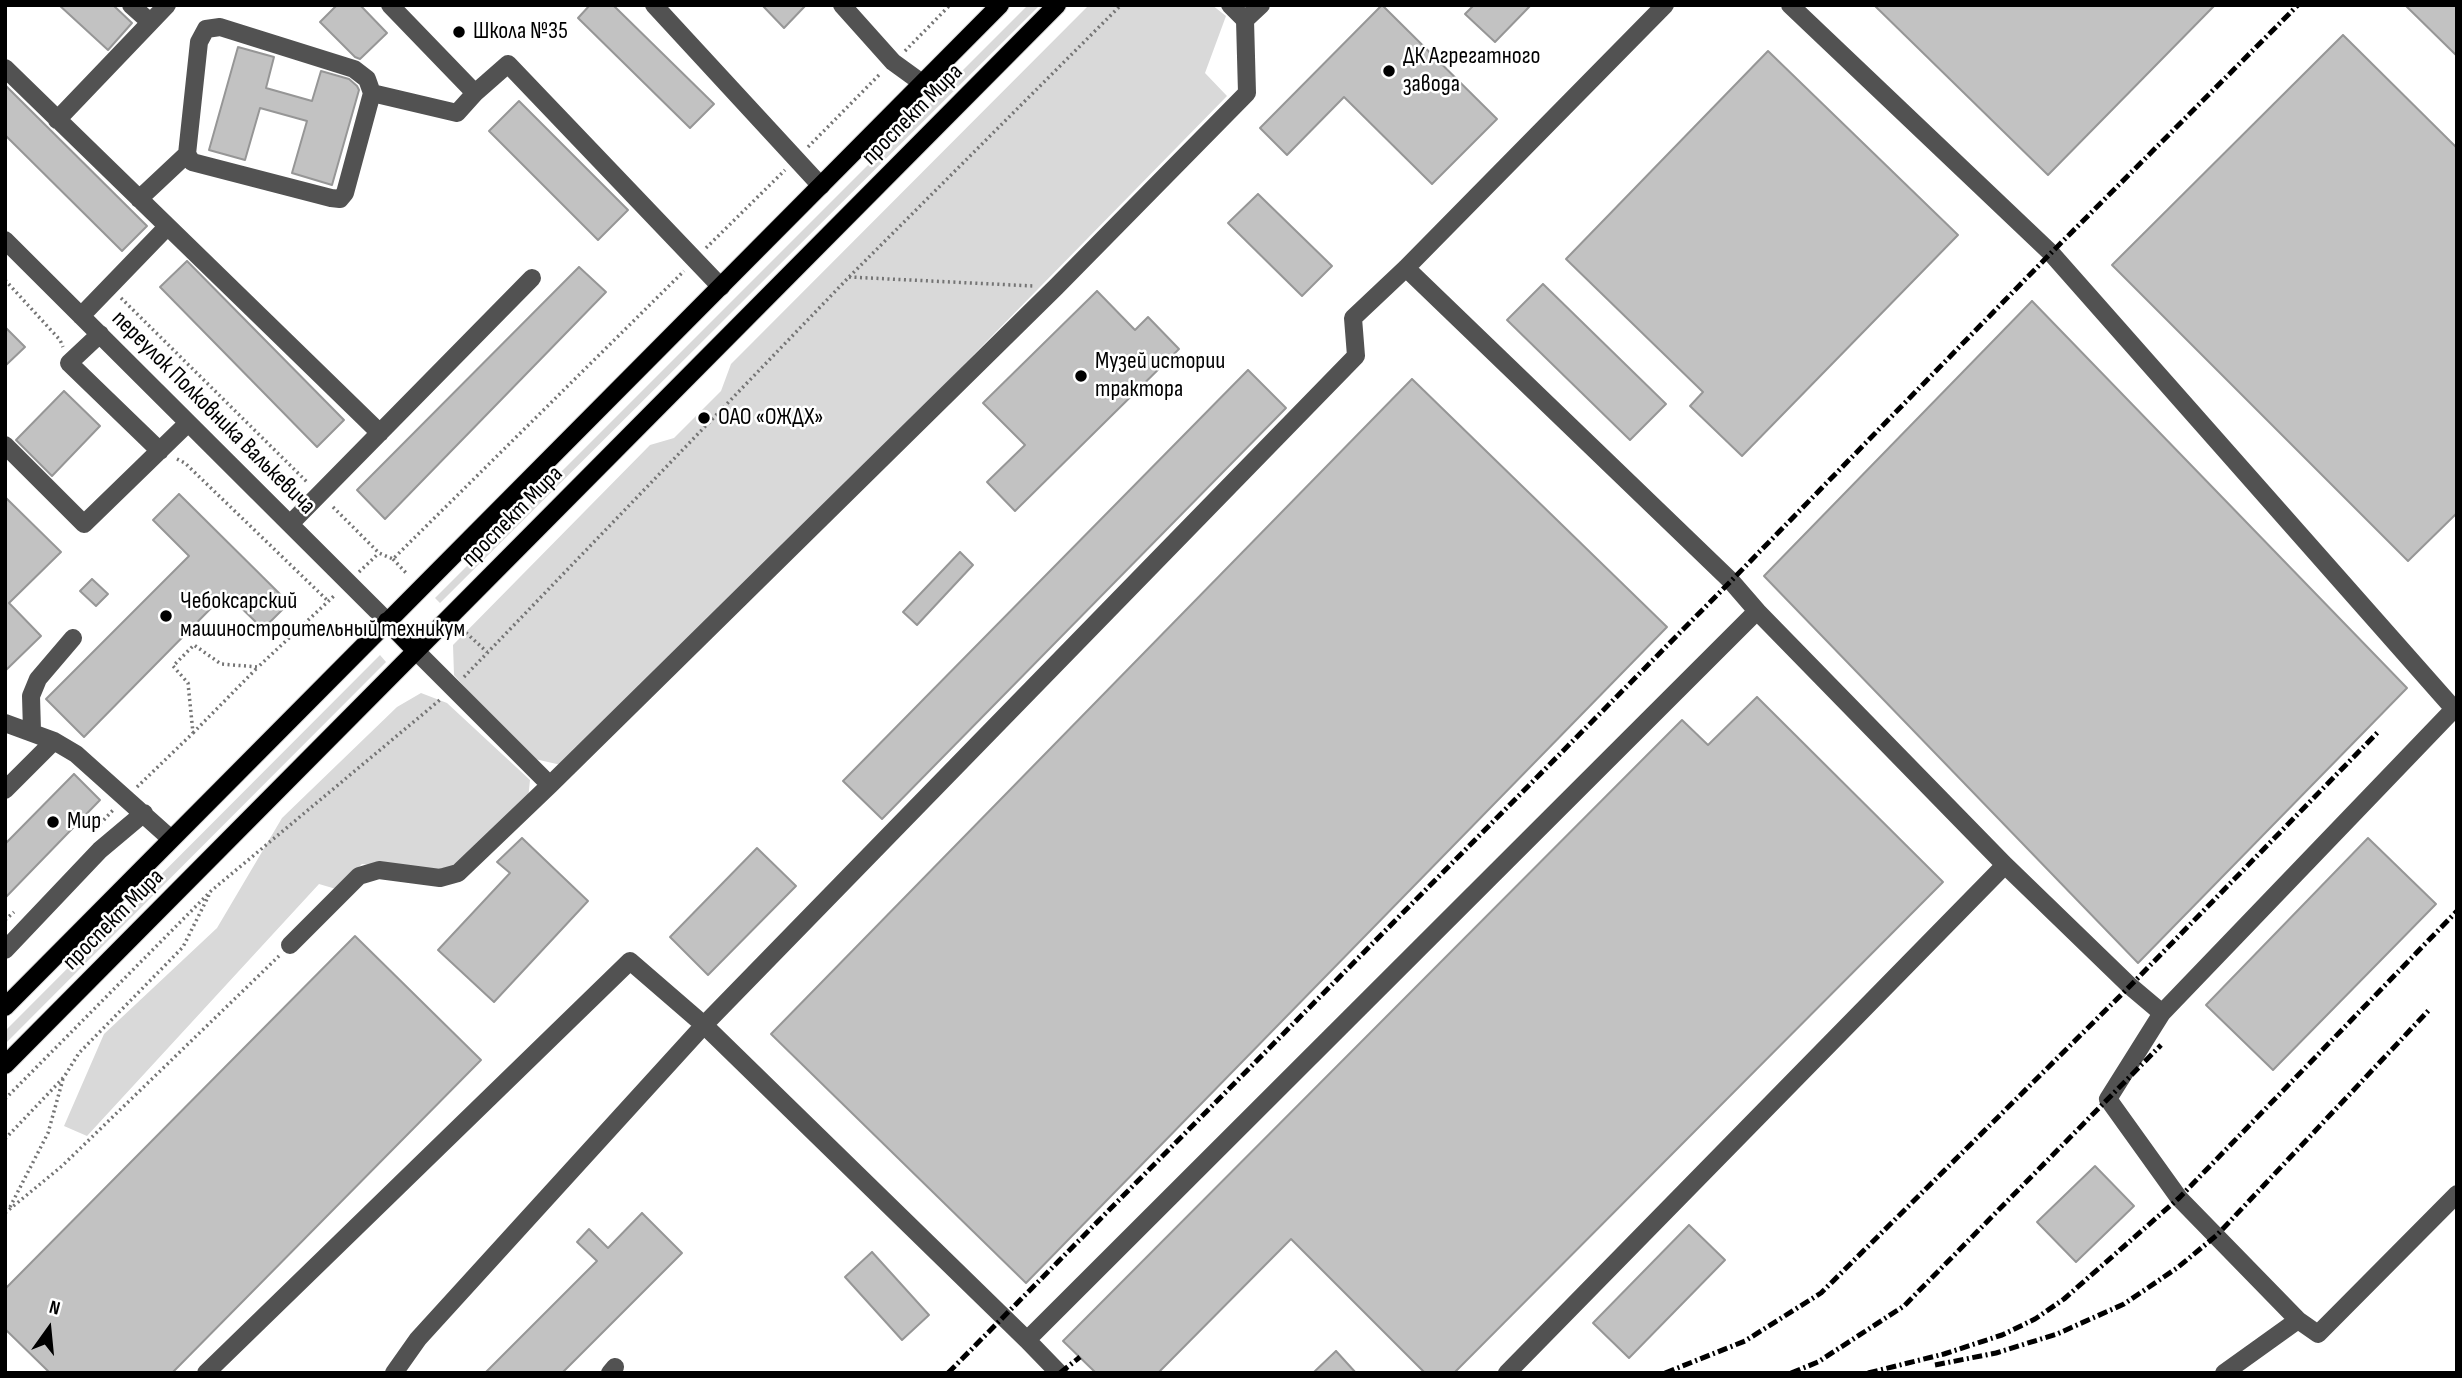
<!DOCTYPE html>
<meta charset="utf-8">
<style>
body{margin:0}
#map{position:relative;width:2462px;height:1378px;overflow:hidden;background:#fff;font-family:"Sofia Sans Condensed",sans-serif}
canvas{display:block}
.frame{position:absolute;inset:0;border:7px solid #000;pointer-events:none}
.north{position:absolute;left:14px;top:1294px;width:70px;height:70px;-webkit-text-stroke:5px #fff;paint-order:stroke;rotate:15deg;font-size:19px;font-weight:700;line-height:28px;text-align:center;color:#000}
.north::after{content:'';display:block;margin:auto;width:24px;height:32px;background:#000;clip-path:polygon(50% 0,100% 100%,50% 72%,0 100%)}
</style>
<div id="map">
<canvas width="2462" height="1378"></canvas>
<div class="frame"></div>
<div class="north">N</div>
</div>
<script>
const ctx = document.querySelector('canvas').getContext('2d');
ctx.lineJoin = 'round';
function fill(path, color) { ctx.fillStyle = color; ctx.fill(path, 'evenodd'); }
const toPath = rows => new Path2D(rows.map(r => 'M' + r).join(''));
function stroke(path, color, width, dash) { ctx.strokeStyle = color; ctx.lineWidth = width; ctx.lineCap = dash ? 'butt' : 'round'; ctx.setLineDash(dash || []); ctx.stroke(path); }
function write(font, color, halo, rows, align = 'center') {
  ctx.font = font + ' "Sofia Sans Condensed",sans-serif'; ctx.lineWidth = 5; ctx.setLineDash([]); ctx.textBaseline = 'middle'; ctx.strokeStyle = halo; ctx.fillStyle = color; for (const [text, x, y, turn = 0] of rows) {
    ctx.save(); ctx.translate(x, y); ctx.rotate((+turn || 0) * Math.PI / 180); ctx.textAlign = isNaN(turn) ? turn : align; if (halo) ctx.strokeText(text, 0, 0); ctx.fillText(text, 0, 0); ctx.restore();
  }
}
fill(toPath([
 [1028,5,1040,5,440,603,435,598],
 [1089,5,1212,5,1226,16,1205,73,1227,96,570,767,526,757,454,675,453,645,650,445,674,438,721,391,731,364],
 [380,655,386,662,5,1044,5,1031],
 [421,693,447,703,530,780,528,799,451,872,362,864,336,889,319,884,87,1136,64,1126,104,1034,217,928,282,818,397,707]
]), '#d9d9d9');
const building = toPath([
 [59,5,113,5,132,23,108,50,59,5],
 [337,5,360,5,387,33,360,59,355,57,320,22,337,5],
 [590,5,613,5,714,104,690,128,578,18,590,5],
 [762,5,806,5,784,28,762,5],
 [1382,5,1497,119,1432,184,1344,97,1287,155,1260,128,1382,5],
 [1474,5,1531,5,1495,42,1465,14,1474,5],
 [1874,5,2215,5,2048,175,1874,5],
 [2405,5,2457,5,2457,56,2405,5],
 [2343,35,2457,148,2457,513,2408,561,2112,265,2343,35],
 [238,47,274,57,266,88,312,101,321,71,349,79,357,86,359,90,332,185,292,173,307,121,260,108,245,160,209,150,238,47],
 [1768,51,1958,235,1742,456,1690,406,1703,392,1566,259,1768,51],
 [5,85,147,226,122,251,5,135,5,85],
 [519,101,628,210,598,240,489,131,519,101],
 [1258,194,1332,266,1302,296,1228,223,1258,194],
 [187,261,344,420,317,447,160,287,187,261],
 [579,267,606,292,385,519,357,490,579,267],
 [1543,284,1666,404,1630,440,1507,320,1543,284],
 [1097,291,1135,330,1148,317,1179,349,1015,511,987,482,1025,445,983,403,1097,291],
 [2032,301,2407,688,2138,963,1764,576,2032,301],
 [5,327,25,347,5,366,5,327],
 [1248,370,1286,408,882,819,843,781,1248,370],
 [1412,379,1667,627,1026,1283,771,1034,1412,379],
 [64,391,100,426,52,476,16,440,64,391],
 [179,494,289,603,263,629,226,593,84,737,46,699,189,556,153,520,179,494],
 [5,497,61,552,9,603,41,636,5,671,5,497],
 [960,552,973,565,917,625,903,612,960,552],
 [92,579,108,594,96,606,80,591,92,579],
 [1757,697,1943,882,1454,1373,1425,1373,1291,1239,1158,1373,1096,1373,1063,1341,1682,720,1708,745,1757,697],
 [74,774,100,800,5,898,5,844,74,774],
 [522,838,588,901,494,1002,438,950,510,873,497,862,522,838],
 [2368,838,2436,904,2273,1070,2206,1005,2368,838],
 [757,848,796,886,708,975,670,937,757,848],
 [355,936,481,1060,172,1373,50,1373,5,1329,5,1289,355,936],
 [2095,1166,2134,1206,2076,1262,2037,1222,2095,1166],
 [642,1213,682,1253,562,1373,485,1373,597,1261,577,1242,589,1229,608,1248,642,1213],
 [1689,1225,1725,1260,1629,1358,1593,1323,1689,1225],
 [872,1252,929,1315,902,1340,845,1277,872,1252],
 [1336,1351,1356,1373,1313,1373,1336,1351]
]);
fill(building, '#c2c2c2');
stroke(building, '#969696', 2);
const major = toPath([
 [387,621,415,650],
 [5,1007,1000,5],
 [5,1065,1057,5]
]);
stroke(major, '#dbdbdb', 20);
stroke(toPath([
 [905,51,950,5],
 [808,147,881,73],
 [706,248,785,170],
 [849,277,1033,286],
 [5,280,60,340,63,347],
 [121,298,307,482],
 [177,459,185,463,328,601],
 [333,507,379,553,393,559,684,271],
 [393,559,408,575],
 [359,572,379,553],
 [462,629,487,652],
 [464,677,849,277,1121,5],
 [193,733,258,667],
 [137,787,193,733,188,683,173,666,194,645,221,664,258,667,335,595],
 [100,824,114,809],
 [5,920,14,912],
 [5,1099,211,891,441,699],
 [5,1139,64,1077,79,1053,183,947,209,895],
 [10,1207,48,1133,63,1079],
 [5,1213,62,1166,279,956]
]), '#747474', 3.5, [2, 3.5]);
stroke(toPath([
 [131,5,150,22],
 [390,5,475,93,508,64,721,287],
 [654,5,821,186],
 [842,5,893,62,922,83],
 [1230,5,1245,20,1261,5],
 [1790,5,2051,253,2454,709,2162,1013,2130,986,2005,865],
 [220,27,354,69,367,79,372,93,345,193,340,199,331,198,192,162,187,154,199,42,206,29,220,27],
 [5,68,380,433],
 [372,93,457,113,475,93],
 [57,120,167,5],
 [139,199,187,154],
 [5,240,387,621],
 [81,316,167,227],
 [100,334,69,363,160,451],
 [5,445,84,524,188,423],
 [290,524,532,278],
 [415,650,550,785],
 [5,723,54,741,76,754,171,839],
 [32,731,31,696,38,679,73,638],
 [5,790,54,741],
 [290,945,359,876,379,870,440,878,458,873,550,785,1056,287,1247,93,1245,20],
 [5,950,100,850,144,813],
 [2162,1013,2108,1099,2179,1198,2298,1320,2318,1334,2457,1194],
 [1027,1340,1059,1373],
 [206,1373,630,961,704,1025,1356,356,1353,318,1406,268,1665,5],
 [394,1373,418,1339,704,1025,1027,1340,1757,611,1731,581,1406,268],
 [610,1373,615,1367],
 [1507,1373,2005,865,1757,611],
 [2224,1373,2298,1320]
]), '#525252', 18);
stroke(major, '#000', 18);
stroke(toPath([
 [1935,1365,1996,1353,2057,1334,2124,1304,2177,1268,2217,1235,2429,1010],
 [948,1373,1731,581,2051,253,2298,5],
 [1060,1373,1080,1357],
 [1665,1373,1745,1341,1821,1293,2130,986,2379,731],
 [1791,1373,1818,1362,1904,1306,2161,1045],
 [1868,1373,1944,1354,2002,1335,2035,1319,2064,1299,2179,1198,2457,911]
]), '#000', 5, [10, 3.5, 2, 3.5]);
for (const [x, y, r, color] of [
 [459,32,7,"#000"],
 [1389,71,7,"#000"],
 [1081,376,7,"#000"],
 [704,418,7,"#000"],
 [166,616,7,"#000"],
 [53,822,7,"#000"]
]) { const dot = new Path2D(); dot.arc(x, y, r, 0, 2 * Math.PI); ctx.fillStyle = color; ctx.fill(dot); stroke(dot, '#fff', 2.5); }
write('24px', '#000', '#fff', [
 ["Школа №35",473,32],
 ["ДК Агрегатного",1403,57],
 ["завода",1403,85],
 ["Музей истории",1095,362],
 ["трактора",1095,390],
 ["ОАО «ОЖДХ»",718,418],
 ["Чебоксарский",180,602],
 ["машиностроительный техникум",180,630],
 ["Мир",67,822]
], 'left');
write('24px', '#000', '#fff', [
 ["проспект Мира",913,115,-45],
 ["переулок Полковника Валькевича",213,413,45],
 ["проспект Мира",513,517,-45],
 ["проспект Мира",114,920,-45]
]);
</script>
